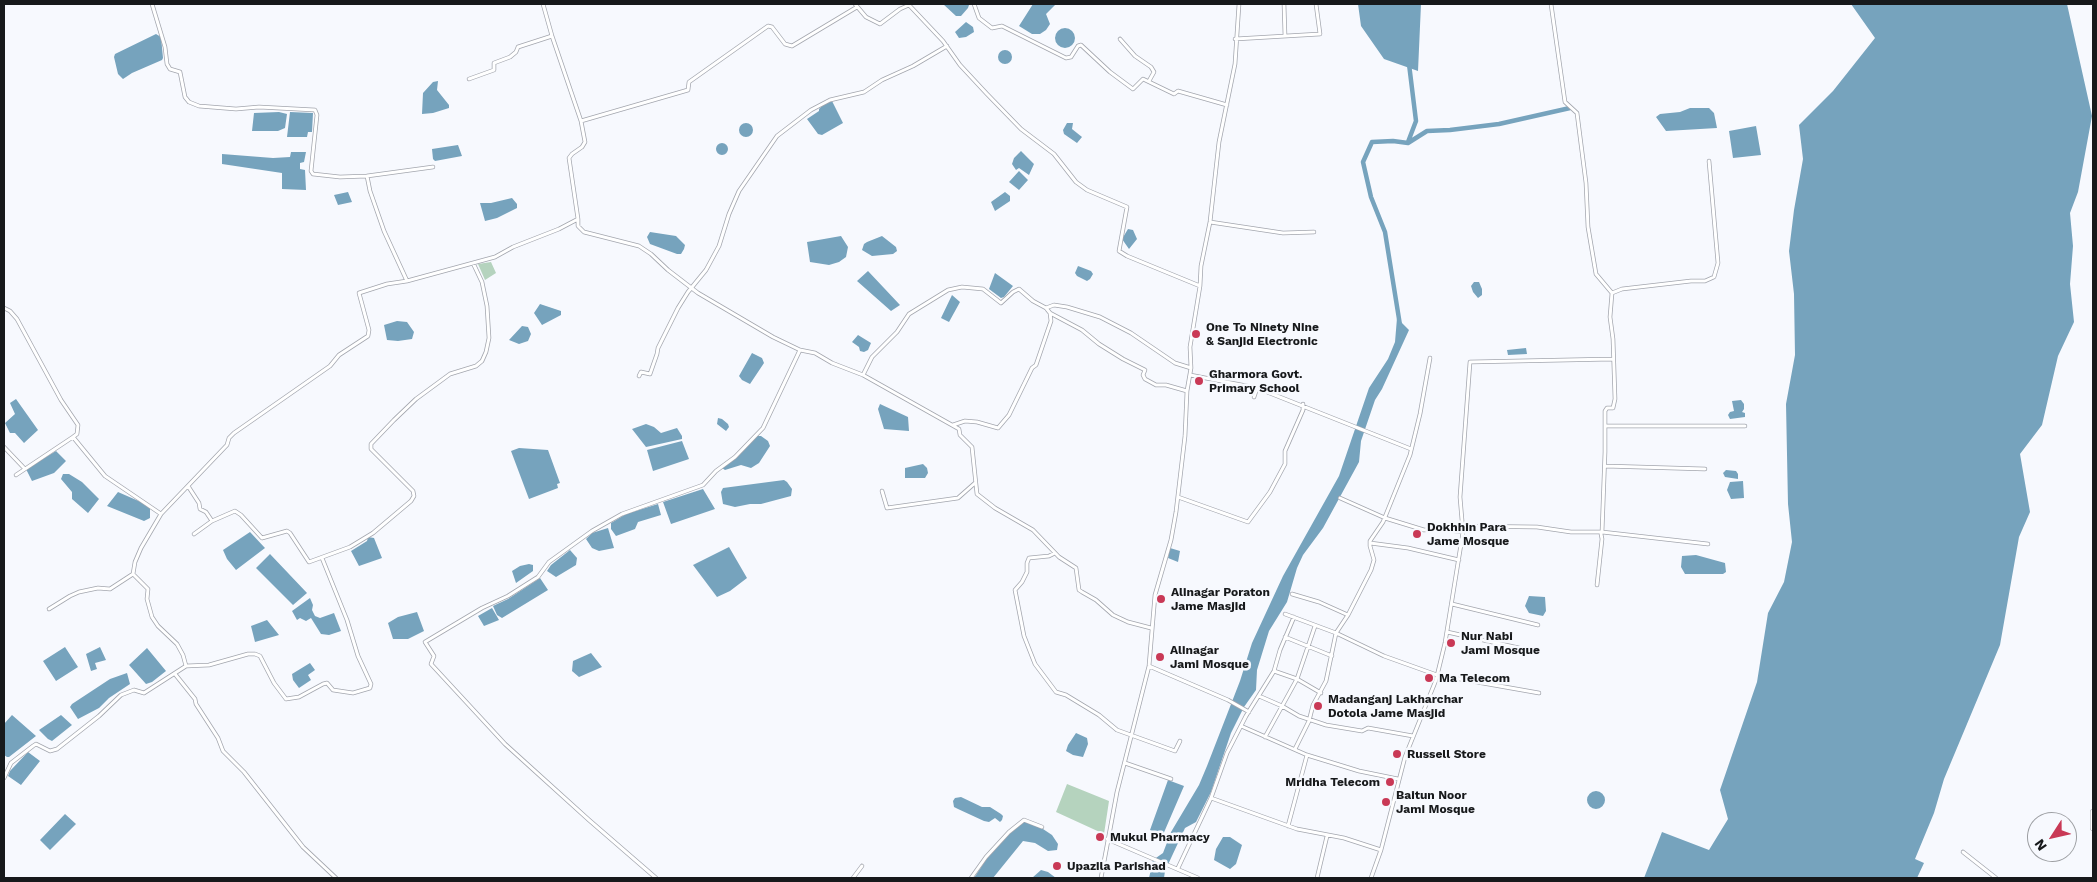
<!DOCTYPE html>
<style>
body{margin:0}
#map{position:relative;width:2097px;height:882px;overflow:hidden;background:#f7f9fe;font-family:"Work Sans",sans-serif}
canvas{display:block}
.frame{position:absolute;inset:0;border:5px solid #17191b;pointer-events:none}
.north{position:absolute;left:2027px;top:812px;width:50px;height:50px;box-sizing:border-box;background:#f7f9fe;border:1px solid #9d9fa3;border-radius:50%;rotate:235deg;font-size:14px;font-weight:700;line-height:20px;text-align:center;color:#17191b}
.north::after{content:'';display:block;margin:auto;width:18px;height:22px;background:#c93956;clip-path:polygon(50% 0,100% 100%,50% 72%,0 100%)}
</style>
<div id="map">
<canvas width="2097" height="882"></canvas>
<div class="frame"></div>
<div class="north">N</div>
</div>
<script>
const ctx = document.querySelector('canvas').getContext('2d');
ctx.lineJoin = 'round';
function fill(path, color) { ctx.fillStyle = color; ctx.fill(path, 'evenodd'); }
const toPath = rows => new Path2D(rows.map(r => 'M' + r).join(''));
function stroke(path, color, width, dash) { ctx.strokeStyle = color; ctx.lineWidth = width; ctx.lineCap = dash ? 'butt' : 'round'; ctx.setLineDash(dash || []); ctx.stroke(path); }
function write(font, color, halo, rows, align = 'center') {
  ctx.font = font + ' "Work Sans",sans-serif'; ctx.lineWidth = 5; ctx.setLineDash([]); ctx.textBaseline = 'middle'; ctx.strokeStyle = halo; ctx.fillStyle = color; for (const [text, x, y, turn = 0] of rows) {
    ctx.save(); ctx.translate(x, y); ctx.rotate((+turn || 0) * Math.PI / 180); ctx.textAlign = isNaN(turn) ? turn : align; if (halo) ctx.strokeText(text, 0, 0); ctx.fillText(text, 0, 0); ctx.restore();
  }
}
fill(toPath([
 [491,262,496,273,485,280,478,264],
 [1067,784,1109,801,1104,834,1056,812]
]), '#b5d3be');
fill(toPath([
 [943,4,968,4,969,5,968,8,961,16,956,16],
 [1033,4,1056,4,1046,14,1050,24,1046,30,1040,34,1032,34,1019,26],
 [1358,4,1421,4,1418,71,1384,59,1361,26],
 [1851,4,2067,4,2092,116,2078,192,2070,213,2073,246,2070,284,2074,322,2058,356,2042,425,2020,454,2030,512,2019,537,2000,645,1944,779,1934,813,1915,859,1924,863,1917,878,1644,878,1662,832,1709,850,1728,819,1720,790,1757,682,1768,613,1784,582,1792,542,1788,504,1786,404,1795,355,1794,294,1789,251,1794,210,1803,159,1799,125,1833,91,1875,38],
 [966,22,973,27,974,32,966,37,959,38,955,32],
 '1055 38a10 10 0 1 1 20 0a10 10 0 1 1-20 0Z',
 [156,34,161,37,163,58,162,60,132,73,123,79,118,74,114,57,115,54],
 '998 57a7 7 0 1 1 14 0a7 7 0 1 1-14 0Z',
 [438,81,437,90,449,105,449,108,433,113,422,114,423,93,433,82],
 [832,101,843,123,822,135,818,134,807,119,819,111,819,109,823,105],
 [1690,108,1709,108,1714,113,1717,128,1666,131,1656,117,1660,114,1680,112],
 [279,112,287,114,285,128,278,131,252,131,254,113],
 [290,112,313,113,312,132,308,132,307,137,287,137],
 [1067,123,1073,123,1072,129,1082,137,1077,143,1064,134,1063,130],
 '739 130a7 7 0 1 1 14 0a7 7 0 1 1-14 0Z',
 [1756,126,1761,155,1733,158,1729,131],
 '716 149a6 6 0 1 1 12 0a6 6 0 1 1-12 0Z',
 [458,145,462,156,435,161,433,159,432,149],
 [1021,151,1034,164,1029,175,1019,168,1016,170,1012,164,1014,158],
 [291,152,306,152,304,162,300,163,300,169,305,170,306,190,282,189,282,173,222,164,222,154,273,158,290,157],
 [1019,171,1028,180,1019,190,1009,182],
 [348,192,352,202,338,205,334,195],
 [1005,192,1010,196,1010,201,995,211,991,202],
 [512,198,517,204,517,208,497,218,485,221,480,203,491,203],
 [1128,229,1133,230,1137,239,1129,249,1122,239],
 [650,232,676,236,685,245,684,249,681,254,677,254,650,244,647,237],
 [841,236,848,247,846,257,839,262,829,265,810,262,807,242],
 [882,236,896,247,897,251,893,254,872,256,862,250,864,244,867,242],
 [1078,266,1091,271,1093,274,1090,279,1087,281,1077,276,1075,273],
 [868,271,900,305,891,311,857,281],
 [995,273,1013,286,1004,297,1001,298,989,289],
 [1474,282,1479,282,1482,289,1482,295,1478,298,1473,292,1471,286],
 [952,295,960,302,949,322,941,318],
 [540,304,561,311,561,315,542,325,534,313],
 [1397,318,1409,330,1382,389,1375,400,1361,441,1359,462,1323,528,1303,555,1297,568,1287,602,1269,631,1257,670,1256,690,1244,707,1231,733,1211,792,1196,822,1185,828,1165,871,1164,878,1149,878,1153,860,1163,853,1171,832,1199,785,1207,766,1240,681,1252,643,1283,576,1339,476,1369,388,1388,359,1395,342],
 [397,321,407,322,414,332,412,339,398,341,387,340,384,325],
 [522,326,528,327,531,334,528,341,519,344,509,340],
 [858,335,871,343,868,350,864,352,860,351,859,347,852,342],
 [1526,348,1527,354,1508,355,1507,350],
 [752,353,762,358,764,363,750,384,742,380,739,376],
 [16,399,38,430,24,443,15,433,10,433,5,423,15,414,10,403],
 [1741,400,1744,404,1744,409,1742,412,1745,413,1745,417,1730,419,1728,415,1730,412,1734,411,1732,401],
 [880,404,908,417,909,431,884,429,878,409],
 [718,418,722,419,728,424,729,427,726,431,717,424],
 [646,424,654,427,661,433,677,428,682,436,682,439,646,447,632,429],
 [757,436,761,436,768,441,770,446,759,463,751,468,741,465,725,470,722,468,743,451],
 [682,441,689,459,653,471,647,450],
 [519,448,548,450,560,483,557,484,558,488,529,499,511,451],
 [56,451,66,461,54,473,32,481,26,469],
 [923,464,927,468,928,473,925,478,905,478,905,468],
 [1726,470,1736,471,1738,474,1738,479,1725,477,1723,473],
 [63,474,69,474,82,482,99,499,88,513,72,499,72,492,61,479],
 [784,480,787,482,792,489,791,496,761,504,750,504,735,507,723,504,721,492,723,488],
 [1743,481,1744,498,1731,499,1727,490,1730,482],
 [703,489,715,509,671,524,663,502],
 [118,492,150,506,150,518,144,521,107,506],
 [658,504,661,515,638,522,635,529,616,536,611,529,611,523,626,514],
 [608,528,614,548,599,551,592,548,586,539,592,533],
 [250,532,265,548,236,570,227,559,223,550],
 [368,537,374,538,382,558,359,566,351,551,367,541],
 [729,547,747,578,730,591,717,597,693,565],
 [1170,548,1180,551,1178,562,1168,558],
 [570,550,577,558,576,565,556,577,547,571,551,565],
 [270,554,307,593,293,605,256,568],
 [1696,555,1725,563,1726,572,1723,574,1685,574,1681,567,1682,556],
 [529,564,533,565,533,571,516,583,512,571,520,566],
 [540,578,548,590,502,618,497,615,493,606,508,599],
 [1529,596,1545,597,1546,611,1543,616,1529,613,1525,606],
 [310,598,313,605,312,610,315,616,320,618,334,613,341,631,329,635,321,634,311,618,306,621,300,618,297,620,292,611],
 [492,608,499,620,484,626,478,616],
 [417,612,424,631,408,639,393,639,388,623,398,617],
 [267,620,279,635,255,642,251,626],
 [65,647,78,667,56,681,43,661],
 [100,647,106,660,95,663,97,669,91,671,86,654],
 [147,648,166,671,152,682,146,684,129,665],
 [591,653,602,667,579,677,572,671,573,661],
 [310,663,315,670,308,675,311,680,299,688,293,680,292,674],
 [127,673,130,684,109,698,99,708,78,719,70,707,72,704,110,679],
 [12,715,36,736,9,757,7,757,4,755,4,724],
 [61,715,72,725,52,741,48,739,39,730],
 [1076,733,1087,738,1088,744,1083,757,1073,755,1066,751,1068,745],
 [28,752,40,761,21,785,8,776,10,771],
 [1168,780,1184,786,1162,837,1150,830],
 '1587 800a9 9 0 1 1 18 0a9 9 0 1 1-18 0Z',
 [961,797,982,807,990,807,1001,814,1003,816,1002,820,1000,822,995,818,989,822,984,821,958,809,954,807,953,801,955,798],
 [65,814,76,824,50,850,40,840],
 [1025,821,1040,827,1052,835,1058,844,1057,850,1048,851,1035,843,1023,841,993,878,974,878,987,858,1008,835],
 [1223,837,1230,837,1242,845,1236,864,1230,869,1214,860,1216,849],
 [1041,870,1048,872,1056,878,1032,878]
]), '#76a3bd');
stroke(toPath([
 [1408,142,1416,121,1409,64],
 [1400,325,1385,232,1371,197,1363,162,1372,142,1393,141,1408,143,1427,131,1450,130,1499,124,1570,108]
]), '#76a3bd', 4.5);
const minor = toPath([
 [152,4,165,47,167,64,170,69,180,72,185,97,189,102,199,106,236,109,259,107,315,110,317,115,311,171,313,174,340,177,367,176],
 [543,4,552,36,581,121,585,142,582,147,572,154,569,158,578,219],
 [855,4,866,17,880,24,900,9,909,5,943,41,960,65,987,94,1021,129,1054,154,1076,182,1087,190,1127,207,1119,251,1127,256,1200,286],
 [974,4,979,18,992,28,1002,26,1066,58,1071,57,1078,46,1081,45,1110,72,1133,89,1143,79,1174,94,1178,91,1227,105],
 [1284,4,1285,36],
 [1120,39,1135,56,1151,67,1154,72,1149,81],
 [1235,39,1320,34,1316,4],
 [469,79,494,70,494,63,510,57,516,52,518,47,552,36],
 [581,121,688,90,689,82,768,26,772,27,785,44,792,46,857,7],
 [433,167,367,176,370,191,384,231,407,281,495,257,513,247,559,229,578,219,578,226,584,232,639,246,651,254,668,270,698,293,773,337,800,350,815,353,832,363,863,375,959,429,960,435,972,447,977,494,995,508,1033,530,1059,557,1076,568,1079,590,1082,592,1096,600,1113,615,1128,622,1151,628],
 [1210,222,1283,233,1314,232],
 [1612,293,1622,289,1691,281,1705,281,1714,277,1718,263,1709,161],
 [4,308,10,311,17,319,61,400,78,425,77,434,73,437],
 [1046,308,1054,305,1067,307,1100,317,1131,333,1175,363,1191,368],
 [1050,313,1082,330,1099,344,1123,359,1145,370,1143,375,1145,379,1156,385,1166,385,1187,391],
 [863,375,872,357,897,332,909,314,948,290,962,287,983,289,1001,303,1013,292,1019,289,1033,301,1046,308,1050,313,1051,321,1036,365,1032,368,1009,415,998,428,977,422,965,421,953,425],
 [1190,375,1257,388,1411,449],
 [639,376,641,372,650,374,657,354,658,348,678,308,688,292,706,270,719,246,729,214,739,191,777,136,811,110,830,100,864,92,882,80,913,66,947,46],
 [1254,397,1257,388],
 [1606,426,1745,426],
 [4,447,24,468],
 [1605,466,1705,469],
 [16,475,73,437,105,476,161,514],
 [188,486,199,503,200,509,206,512,212,521,235,511,241,515,262,538,287,531,290,533,309,562,350,547,373,533,411,501,414,496,413,491,371,449,371,444,394,420,416,399,450,374,476,366,482,361,486,352,489,338,487,306,482,282,473,263],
 [882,491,887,508,958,498,975,483],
 [1178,497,1248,522,1270,492,1285,464,1285,451,1303,410,1303,404],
 [1340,498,1385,518,1424,530,1440,529,1463,532],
 [1461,526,1537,527,1571,532,1602,532,1605,452,1605,411,1607,408,1613,408,1615,399,1613,339,1610,317,1612,293,1596,274,1588,227,1586,183,1577,113,1565,102,1551,4],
 [1602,532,1708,544],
 [194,534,212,521],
 [1370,543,1408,548,1459,560],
 [1055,553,1049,556,1029,558,1027,563,1027,572,1022,582,1015,590,1024,636,1035,664,1056,692,1066,695,1099,715,1117,730,1175,751,1180,741],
 [1597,585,1602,539,1601,534],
 [1292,594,1319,602,1348,615],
 [1452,604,1538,625],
 [49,609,70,596,79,592,98,588,110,589,133,574],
 [1285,614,1336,633,1384,656,1437,675,1539,693],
 [1447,632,1537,652],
 [1285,637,1332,656],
 [186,666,209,665,248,654,255,654,260,656,274,683,286,699,299,697,323,684,327,683,333,690,353,693,370,688,371,684,358,656,347,620,322,558],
 [1149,666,1228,700,1249,712],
 [1274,671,1297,679,1321,693],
 [175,674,195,699,196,704,218,738,223,751,244,772,303,847,336,878],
 [1259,696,1282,706,1299,716,1326,725,1362,731,1368,728,1413,736],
 [1241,726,1307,755,1359,771,1398,779],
 [1265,737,1297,679,1315,626],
 [1295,749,1309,721,1313,705,1326,681,1336,633,1348,615,1371,570,1374,560,1370,546,1370,541,1383,522,1410,455,1420,414,1430,358],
 [1125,763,1171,779],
 [4,778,11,763,33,746,36,744,50,751,57,749,99,716,121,695,134,690,144,693,186,666,183,655,177,644,158,626,152,617,147,599,148,589,133,574,135,562,141,548,161,514,227,445,229,438,234,433,330,366,339,355,368,336,369,330,359,293,387,284,407,281],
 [1211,798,1297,829,1344,838,1381,850],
 [1288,826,1307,755],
 [1107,839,1198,878],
 [1963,852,1996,878],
 [1178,868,1211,798,1227,753,1246,716,1274,671,1280,650,1294,617],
 [656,878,589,820,505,744,431,664,434,656,425,642,482,608,508,596,538,577,549,562,592,531,622,514,703,485,716,471,735,457,763,428,800,350],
 [853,878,862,866],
 [971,878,986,857,1009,832,1024,820,1042,827],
 [1101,878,1117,792,1149,666,1155,595,1171,540,1176,512,1185,436,1187,391,1191,368,1190,347,1200,286,1201,266,1210,222,1219,142,1235,64,1239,4],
 [1317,878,1327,836],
 [1371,878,1381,850,1405,757,1436,680,1445,643,1463,532,1460,497,1470,362,1613,359]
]);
const primary = toPath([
 [2093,812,2093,828]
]);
stroke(minor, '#a3a6ae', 4.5);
stroke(primary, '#a3a6ae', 6);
stroke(minor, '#fff', 3);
stroke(primary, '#fff', 5);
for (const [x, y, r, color] of [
 [1196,334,5,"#c93956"],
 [1199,381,5,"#c93956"],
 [1417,534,5,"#c93956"],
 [1161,599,5,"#c93956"],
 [1451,643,5,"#c93956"],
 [1160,657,5,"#c93956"],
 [1429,678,5,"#c93956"],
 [1318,706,5,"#c93956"],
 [1397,754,5,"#c93956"],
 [1390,782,5,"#c93956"],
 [1386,802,5,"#c93956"],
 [1100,837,5,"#c93956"],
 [1057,866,5,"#c93956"]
]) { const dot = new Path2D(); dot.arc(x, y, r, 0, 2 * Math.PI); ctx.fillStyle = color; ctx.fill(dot); stroke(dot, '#f7f9fe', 2); }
write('bold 12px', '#17191b', '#f7f9fe', [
 ["One To Ninety Nine",1206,327],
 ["& Sanjid Electronic",1206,341],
 ["Gharmora Govt.",1209,374],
 ["Primary School",1209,388],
 ["Dokhhin Para",1427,527],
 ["Jame Mosque",1427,541],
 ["Alinagar Poraton",1171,592],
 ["Jame Masjid",1171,606],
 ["Nur Nabi",1461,636],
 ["Jami Mosque",1461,650],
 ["Alinagar",1170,650],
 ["Jami Mosque",1170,664],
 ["Ma Telecom",1439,678],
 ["Madanganj Lakharchar",1328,699],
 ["Dotola Jame Masjid",1328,713],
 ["Russell Store",1407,754],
 ["Mridha Telecom",1380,782,"right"],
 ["Baitun Noor",1396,795],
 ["Jami Mosque",1396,809],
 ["Mukul Pharmacy",1110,837],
 ["Upazila Parishad",1067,866]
], 'left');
</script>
